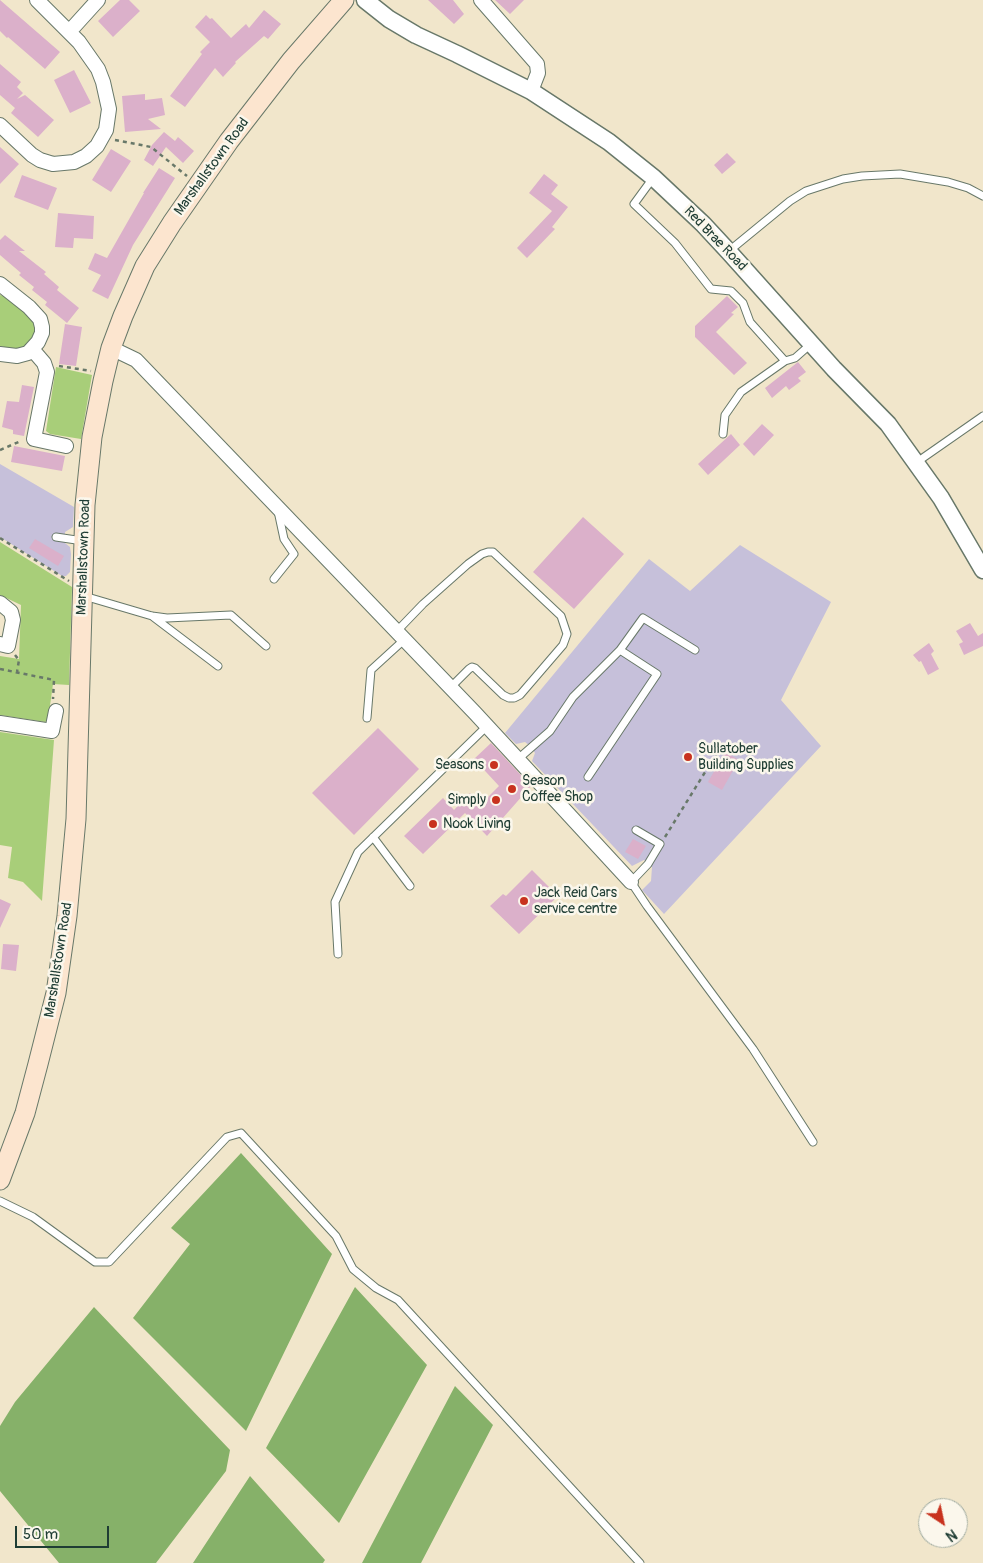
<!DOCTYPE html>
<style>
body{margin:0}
#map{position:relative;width:983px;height:1563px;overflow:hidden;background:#f1e6cb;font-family:Pangolin,sans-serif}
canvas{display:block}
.north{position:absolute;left:918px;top:1498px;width:50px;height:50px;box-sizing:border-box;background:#fbf7ec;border:1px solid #a3ada2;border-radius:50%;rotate:146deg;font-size:14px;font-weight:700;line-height:20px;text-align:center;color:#1f3d34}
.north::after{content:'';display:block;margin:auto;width:18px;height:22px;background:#c8321e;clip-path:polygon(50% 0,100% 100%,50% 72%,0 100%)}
.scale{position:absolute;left:15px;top:1526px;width:94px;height:22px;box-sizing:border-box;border:2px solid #1f3d34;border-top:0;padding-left:6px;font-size:15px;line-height:18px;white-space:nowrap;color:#1f3d34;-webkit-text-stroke:4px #fbf7ec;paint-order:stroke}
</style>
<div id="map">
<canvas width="983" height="1563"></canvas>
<div class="north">N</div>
<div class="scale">50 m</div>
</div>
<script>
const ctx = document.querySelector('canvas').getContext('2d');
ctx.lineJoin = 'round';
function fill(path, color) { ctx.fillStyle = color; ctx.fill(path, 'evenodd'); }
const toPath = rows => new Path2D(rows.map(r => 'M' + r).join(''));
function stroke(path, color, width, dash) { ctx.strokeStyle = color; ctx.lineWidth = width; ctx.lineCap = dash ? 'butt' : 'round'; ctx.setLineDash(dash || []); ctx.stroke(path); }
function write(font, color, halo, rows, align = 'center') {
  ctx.font = font + ' Pangolin,sans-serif'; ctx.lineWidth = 5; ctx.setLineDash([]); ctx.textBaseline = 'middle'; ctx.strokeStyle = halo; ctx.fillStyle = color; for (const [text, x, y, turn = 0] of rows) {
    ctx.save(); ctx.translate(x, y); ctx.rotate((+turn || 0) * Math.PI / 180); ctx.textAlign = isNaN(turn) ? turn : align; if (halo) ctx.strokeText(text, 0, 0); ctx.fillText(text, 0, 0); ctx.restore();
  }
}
fill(toPath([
 [0,464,74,507,73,527,65,532,65,543,70,547,71,554,70,572,66,576,62,576,0,537],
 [740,545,831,602,781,700,821,746,664,914,642,890,651,881,652,867,644,860,632,866,532,761,535,753,531,747,525,742,516,744,505,733,649,559,690,591]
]), '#c6c0da');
fill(toPath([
 [0,295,4,296,29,314,35,324,35,334,26,347,17,350,0,346],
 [56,367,92,375,81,439,50,434,46,431],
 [0,542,72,587,69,685,53,684,48,720,45,722,0,715,0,656,19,659,21,605,0,595],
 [0,732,54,740,42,901,23,882,8,878,12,847,0,845]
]), '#a8ce79');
fill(toPath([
 [241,1153,332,1254,246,1431,133,1318,190,1244,171,1228],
 [355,1287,427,1365,339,1523,266,1448],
 [94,1307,230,1450,226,1471,156,1563,59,1563,0,1491,0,1426,15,1402],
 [455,1386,493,1425,421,1563,362,1563],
 [250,1476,325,1560,323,1563,193,1563]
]), '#86b169');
fill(toPath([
 [0,0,60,52,45,69,8,37,7,38,0,31],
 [120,0,129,0,140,11,113,37,98,21],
 [428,0,453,0,464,14,454,24],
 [495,0,524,0,510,14],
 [264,10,281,24,268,39,264,36,235,62,236,63,223,77,215,68,185,107,170,96,202,54,200,52,210,42,195,27,206,15,210,19,212,18,231,38,246,24,249,28],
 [0,64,21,82,17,87,23,93,17,99,25,95,54,120,38,137,11,113,15,108,0,95],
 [74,70,91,103,70,113,54,80],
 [145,94,145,100,162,98,165,115,148,119,161,129,125,132,122,96],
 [164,132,175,141,178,137,194,151,183,163,166,147,153,166,144,160,152,145],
 [0,147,19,164,0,184],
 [111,149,131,161,111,192,92,180],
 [727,153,736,162,722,174,714,165],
 [159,168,175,178,133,245,108,299,92,291,101,275,88,269,95,253,107,258,144,193,143,193],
 [544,174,558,185,551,194,568,207,552,227,555,229,527,258,517,248,552,211,529,193],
 [22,175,57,188,48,210,14,197],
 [58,213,94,216,93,239,74,238,73,248,55,247],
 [5,235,25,251,19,251,46,272,44,274,59,287,57,290,79,308,67,323,45,305,47,302,32,290,34,287,19,275,21,273,0,255,0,240],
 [727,296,738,307,731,313,734,314,716,332,747,363,734,375,695,337,695,326],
 [65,324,82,327,76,366,59,364],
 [798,362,806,372,798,378,801,381,789,390,786,386,772,398,765,388],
 [22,385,34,387,24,436,13,434,13,430,2,427,7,401,19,402],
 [762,424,774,435,754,456,743,444],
 [731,434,740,445,708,475,698,464],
 [14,446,65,456,62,471,11,462],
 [583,517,624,554,574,609,533,572],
 [35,539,64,556,58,566,29,548],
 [970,623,978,636,983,633,983,646,964,655,959,644,963,642,956,631],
 [929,643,934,651,931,654,939,669,928,675,921,661,919,662,913,655],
 [378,728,419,769,354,835,312,793],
 [491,743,531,786,487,836,465,813,423,854,404,836,443,798,454,810,470,793,481,804,499,786,474,759],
 [725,752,739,760,722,790,708,782],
 [633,839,646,846,638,859,625,852],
 [532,870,558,896,519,934,490,906,503,894,506,896],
 [0,899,11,904,0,928],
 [3,944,19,945,16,971,1,969]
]), '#dbb0ca');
const service = toPath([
 [653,178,634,204,675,243,711,289,731,291,743,303,750,322,785,361,795,358,812,343],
 [729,251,790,201,806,191,843,179,862,176,900,174,948,182,968,188,983,196],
 [723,434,725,415,741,392,785,361],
 [917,462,983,416],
 [56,537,83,541],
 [274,579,294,554,284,539,278,511],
 [84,596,152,616,167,618,231,615,266,646],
 [152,616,218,666],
 [397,631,423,604,468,564,482,554,488,552,493,552,561,616,567,634,563,645,520,695,514,698,509,698,503,695,475,668,472,667,469,669,451,687],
 [620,650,643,618,695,650],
 [367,718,371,670,405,639],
 [518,759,550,731,573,697,620,650,657,674,588,777],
 [636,830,660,844,648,864,631,882,647,906,753,1049,813,1142],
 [373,837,410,886],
 [338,954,335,902,358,852,487,726],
 [0,1201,33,1217,95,1262,109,1262,227,1137,241,1133,336,1236,353,1269,376,1288,398,1300,640,1563]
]);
const minor = toPath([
 [481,0,537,64,538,73,531,91],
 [69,32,98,0],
 [0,125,32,155,40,160,53,164,74,162,86,156,97,146,106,130,109,109,103,82,98,69,79,42,37,0],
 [0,284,29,307,40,319,42,327,42,333,38,342,28,353,17,356,0,354],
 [111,348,136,360,475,713,631,882],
 [32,349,44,363,47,372,34,439,66,446],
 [0,603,11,612,13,620,8,646,0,644],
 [0,723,52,731,56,711]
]);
const tertiary = toPath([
 [365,0,389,19,416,35,457,54,531,91,609,142,654,178,703,224,729,252,834,369,888,424,941,498,983,570]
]);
const secondary = toPath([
 [0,1180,25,1113,38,1064,56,993,67,916,76,819,85,505,92,437,103,381,111,348,123,316,145,266,172,223,229,141,291,61,344,0]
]);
stroke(service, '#687869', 9);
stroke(minor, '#687869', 16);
stroke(tertiary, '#687869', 19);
stroke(secondary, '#687869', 21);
stroke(toPath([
 [115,140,151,147,187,176],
 [59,366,91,371],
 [0,450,21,441],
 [0,538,69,581],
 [15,655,19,660,17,672],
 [0,669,54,680,53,699],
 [665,837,723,743]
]), '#687869', 2.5, [4, 4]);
stroke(service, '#fff', 7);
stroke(minor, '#fff', 14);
stroke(tertiary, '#fff', 16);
stroke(secondary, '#fce5cf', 19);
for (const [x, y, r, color] of [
 [688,757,5,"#c8321e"],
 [494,765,5,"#c8321e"],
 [512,789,5,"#c8321e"],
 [496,800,5,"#c8321e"],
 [433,824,5,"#c8321e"],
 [524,901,5,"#c8321e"]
]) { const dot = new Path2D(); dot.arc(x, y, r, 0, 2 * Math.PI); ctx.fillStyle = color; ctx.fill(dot); stroke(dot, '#fbf7ec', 2); }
write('14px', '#1f3d34', '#fbf7ec', [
 ["Marshallstown Road",212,167,-54],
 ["Red Brae Road",715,239,46],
 ["Marshallstown Road",84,557,-88],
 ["Marshallstown Road",59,960,-81]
]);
write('14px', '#1f3d34', '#fbf7ec', [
 ["Sullatober",698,749],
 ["Building Supplies",698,765],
 ["Seasons",484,765,"right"],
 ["Season",522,781],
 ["Coffee Shop",522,797],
 ["Simply",486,800,"right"],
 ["Nook Living",443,824],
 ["Jack Reid Cars",534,893],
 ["service centre",534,909]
], 'left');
</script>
